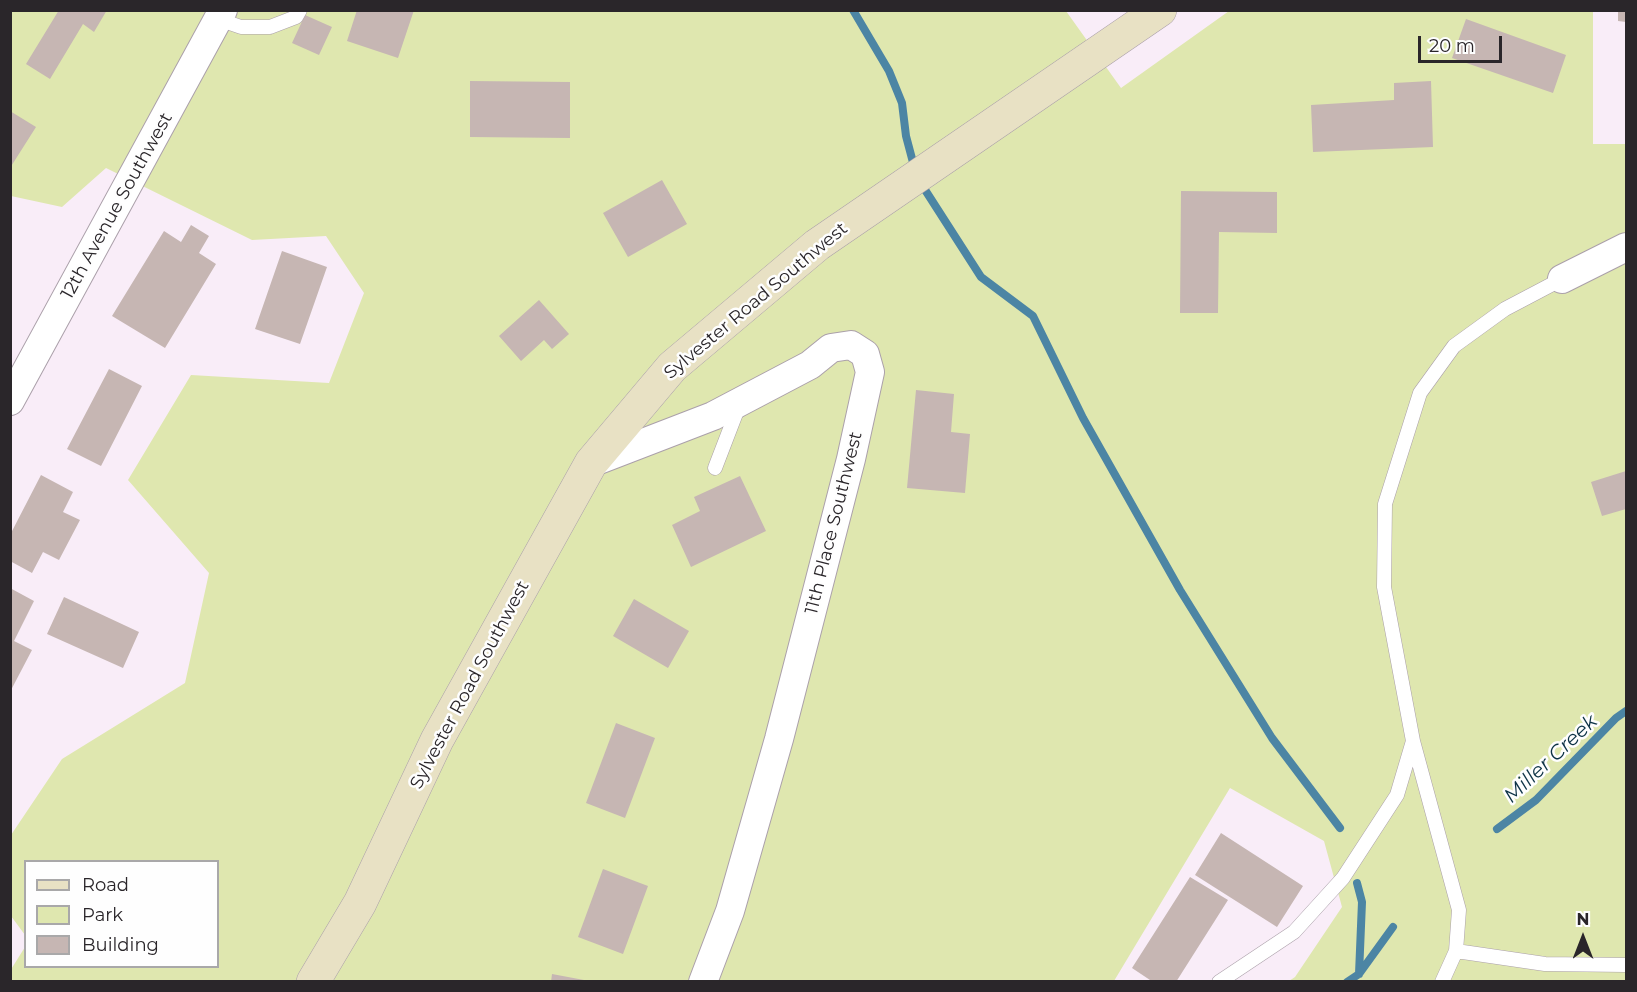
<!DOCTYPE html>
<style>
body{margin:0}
#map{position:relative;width:1637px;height:992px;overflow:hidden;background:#f9edf8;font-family:Montserrat,sans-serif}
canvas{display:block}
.frame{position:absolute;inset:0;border:12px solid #2a262a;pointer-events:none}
.legend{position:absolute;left:24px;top:860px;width:195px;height:108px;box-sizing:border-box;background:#fefefe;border:2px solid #a9a8a9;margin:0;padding:8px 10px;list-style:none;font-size:18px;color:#2a262a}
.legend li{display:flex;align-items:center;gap:12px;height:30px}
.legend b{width:30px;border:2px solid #a9a8a9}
.north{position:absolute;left:1553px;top:908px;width:60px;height:60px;-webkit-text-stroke:4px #fefefe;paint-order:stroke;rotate:0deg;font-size:16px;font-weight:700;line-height:24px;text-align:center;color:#2a262a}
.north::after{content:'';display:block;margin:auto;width:21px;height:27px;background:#2a262a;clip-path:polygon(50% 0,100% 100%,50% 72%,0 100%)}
.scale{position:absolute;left:1418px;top:36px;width:84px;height:27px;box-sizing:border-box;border:3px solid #2a262a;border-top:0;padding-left:8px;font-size:18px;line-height:21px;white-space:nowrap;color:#2a262a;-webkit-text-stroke:4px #fefefe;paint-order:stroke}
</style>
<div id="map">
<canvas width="1637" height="992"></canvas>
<div class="frame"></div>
<ul class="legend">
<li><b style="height:8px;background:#e8e1c4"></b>Road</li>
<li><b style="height:16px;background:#dfe7af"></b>Park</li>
<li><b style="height:16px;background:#c6b6b3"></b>Building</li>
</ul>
<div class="north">N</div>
<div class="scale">20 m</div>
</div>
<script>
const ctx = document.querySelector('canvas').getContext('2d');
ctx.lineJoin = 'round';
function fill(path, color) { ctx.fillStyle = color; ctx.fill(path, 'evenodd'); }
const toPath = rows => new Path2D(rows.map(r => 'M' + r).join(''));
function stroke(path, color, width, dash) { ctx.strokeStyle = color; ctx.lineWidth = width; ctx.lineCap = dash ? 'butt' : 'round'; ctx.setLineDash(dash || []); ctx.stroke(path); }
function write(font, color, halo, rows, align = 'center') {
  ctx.font = font + ' Montserrat,sans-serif'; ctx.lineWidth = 5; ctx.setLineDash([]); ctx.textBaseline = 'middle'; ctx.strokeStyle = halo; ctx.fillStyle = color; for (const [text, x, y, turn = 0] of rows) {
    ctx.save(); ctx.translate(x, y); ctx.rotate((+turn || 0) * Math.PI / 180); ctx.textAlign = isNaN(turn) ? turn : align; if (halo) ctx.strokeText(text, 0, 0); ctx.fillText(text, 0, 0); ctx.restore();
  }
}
fill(toPath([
 [11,11,1066,11,1121,88,1229,11,1593,11,1593,144,1626,144,1626,981,1289,981,1295,977,1342,907,1324,841,1230,788,1114,981,11,982,10,971,25,947,26,966,218,966,218,862,26,862,25,935,11,916,11,835,62,759,185,683,209,573,128,480,191,375,329,383,364,293,326,236,252,240,106,168,62,207,11,196]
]), '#dfe7af');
stroke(toPath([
 [853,10,889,71,902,103,906,136,915,170],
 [920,182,981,277,1033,316,1083,418,1180,590,1272,738,1340,828],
 [1497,829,1536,800,1616,718,1626,711],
 [1357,883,1362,902,1359,974],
 [1347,982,1359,974,1393,927]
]), '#4c85a4', 8);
fill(toPath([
 [59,10,107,10,94,32,83,24,50,79,26,64],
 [357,10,414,10,398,58,347,41],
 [1618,10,1626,10,1626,22,1618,21],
 [305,15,332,27,319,55,292,43],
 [1466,19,1566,55,1553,93,1452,58],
 [470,81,570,82,570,138,470,137],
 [1431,81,1433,147,1313,152,1311,105,1394,100,1394,83],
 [10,111,36,127,10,168],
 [662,180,687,224,628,257,603,213],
 [1181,191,1277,192,1277,233,1219,232,1218,313,1180,313],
 [191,225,209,236,199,253,216,264,165,348,112,316,164,231,181,242],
 [282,251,327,267,300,344,255,329],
 [539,300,569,334,552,349,544,340,521,361,499,336],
 [109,369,142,386,101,466,67,449],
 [916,390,954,394,951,432,970,434,965,493,907,488],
 [1626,471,1626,509,1602,516,1591,482],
 [41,475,73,492,63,512,80,520,59,560,43,552,32,573,10,561,10,535],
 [740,476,766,531,691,567,672,525,700,511,694,497],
 [10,588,34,601,14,641,32,650,10,692],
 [64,597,139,632,123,668,47,634],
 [634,599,689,631,668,668,613,636],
 [616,723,655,738,625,818,586,803],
 [1221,833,1303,886,1277,927,1195,875],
 [603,869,648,886,623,954,578,937],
 [1190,877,1228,900,1176,982,1153,982,1132,968],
 [552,974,584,980,584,982,551,982]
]), '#c6b6b3');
const lane = toPath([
 [218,19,241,27,270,27,296,17,300,10],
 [715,468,740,403],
 [1413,741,1459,910,1456,951,1442,982],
 [1456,951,1545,964,1626,965],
 [1219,982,1294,932,1343,878,1397,795,1413,741,1384,587,1385,504,1420,393,1454,346,1505,309,1562,279]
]);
const street = toPath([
 [1562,279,1626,247],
 [10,401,223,10],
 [591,463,713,416,810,365,831,348,851,345,865,354,870,372,851,459,779,739,730,911,703,982]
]);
const secondary = toPath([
 [313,982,360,903,437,740,591,463,672,367,817,245,1160,10]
]);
stroke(lane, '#aba0aa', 15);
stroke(street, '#aba0aa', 30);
stroke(secondary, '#aba0aa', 34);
stroke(lane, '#fff', 14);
stroke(street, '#fff', 28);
stroke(secondary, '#e8e1c4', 33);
write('18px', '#2a262a', '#fefefe', [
 ["12th Avenue Southwest",117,206,-61],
 ["Sylvester Road Southwest",756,301,-40],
 ["11th Place Southwest",834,523,-76],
 ["Sylvester Road Southwest",470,685,-62]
]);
write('italic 20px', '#0c3245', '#fefefe', [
 ["Miller Creek",1551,759,-43]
]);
</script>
